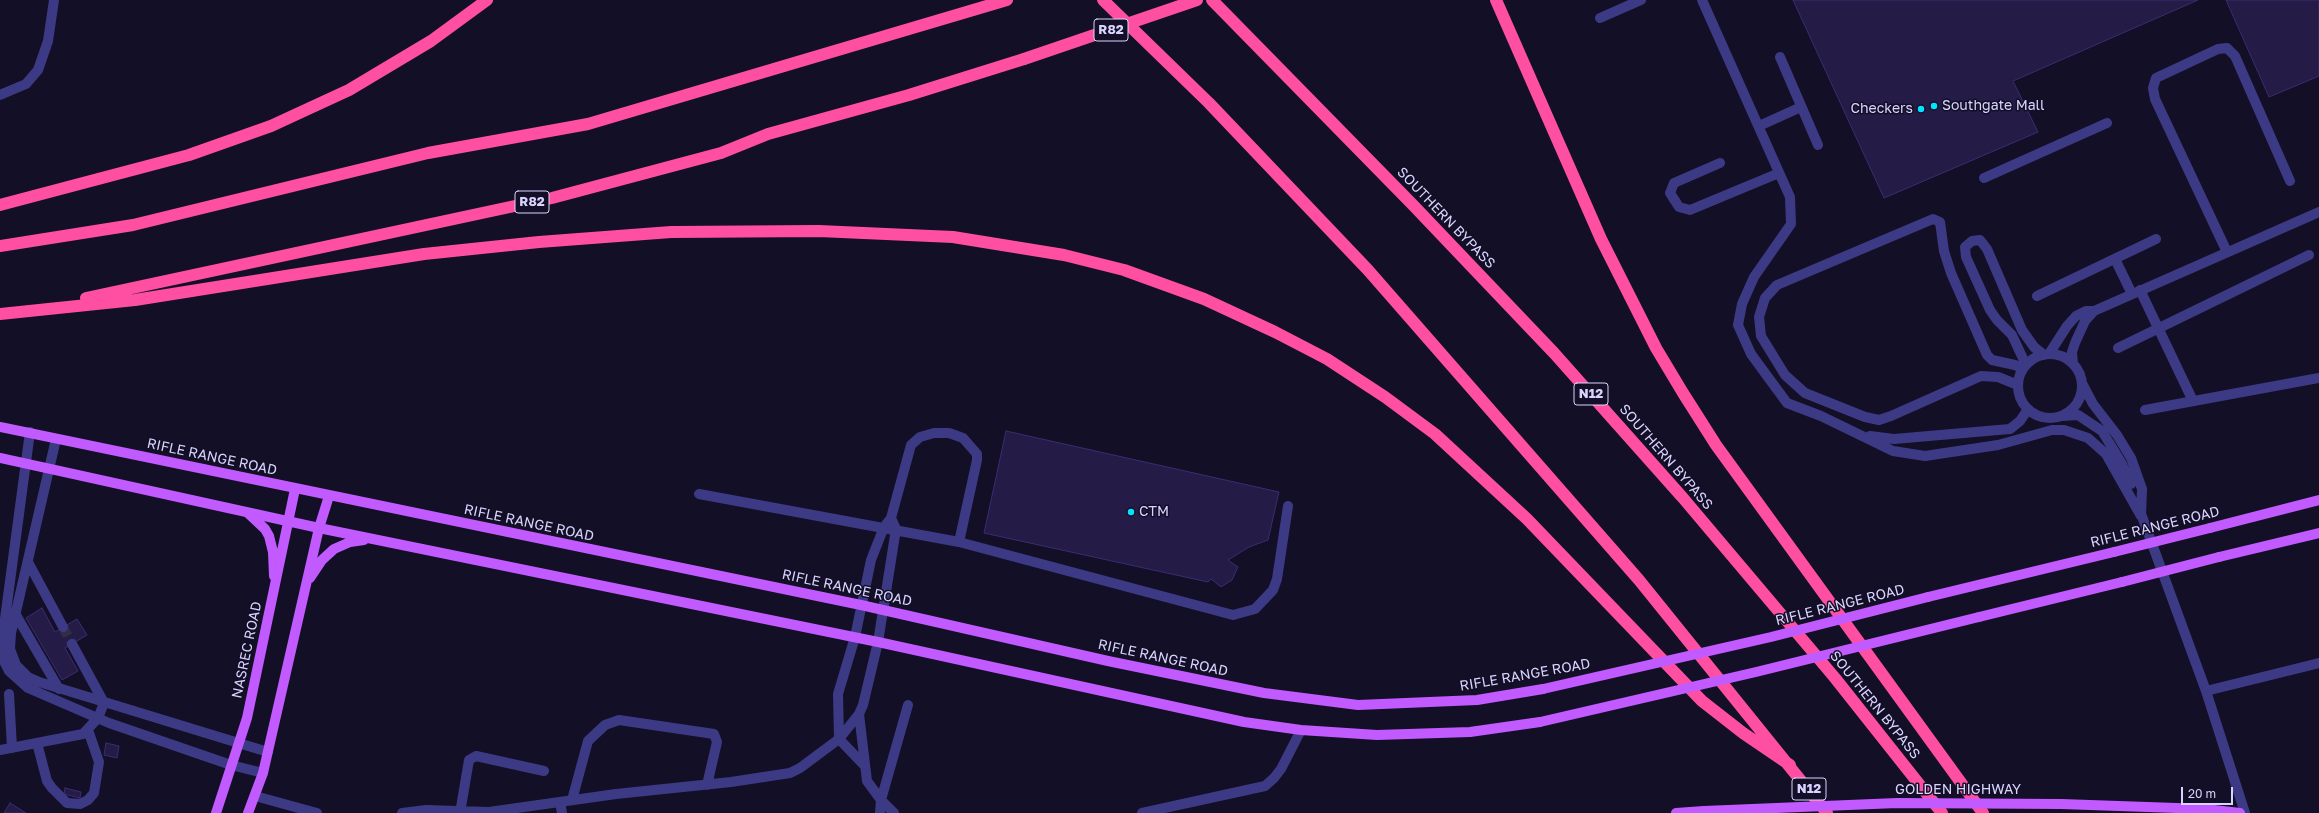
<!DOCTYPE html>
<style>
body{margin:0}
#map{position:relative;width:2319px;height:813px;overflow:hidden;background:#130f26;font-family:"Golos Text",sans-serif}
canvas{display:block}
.scale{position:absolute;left:2181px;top:787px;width:52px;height:18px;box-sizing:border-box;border:2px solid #d9d4ff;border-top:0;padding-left:5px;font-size:12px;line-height:14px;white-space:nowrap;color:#d9d4ff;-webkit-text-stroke:3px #130f26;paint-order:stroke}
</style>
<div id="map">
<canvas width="2319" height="813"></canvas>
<div class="scale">20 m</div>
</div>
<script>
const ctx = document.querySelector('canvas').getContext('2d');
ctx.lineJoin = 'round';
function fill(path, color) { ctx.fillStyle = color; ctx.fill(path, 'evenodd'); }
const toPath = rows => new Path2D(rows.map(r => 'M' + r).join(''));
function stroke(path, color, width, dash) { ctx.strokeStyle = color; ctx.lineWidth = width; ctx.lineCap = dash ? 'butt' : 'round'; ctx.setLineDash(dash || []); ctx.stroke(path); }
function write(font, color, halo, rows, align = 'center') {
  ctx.font = font + ' "Golos Text",sans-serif'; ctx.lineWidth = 3; ctx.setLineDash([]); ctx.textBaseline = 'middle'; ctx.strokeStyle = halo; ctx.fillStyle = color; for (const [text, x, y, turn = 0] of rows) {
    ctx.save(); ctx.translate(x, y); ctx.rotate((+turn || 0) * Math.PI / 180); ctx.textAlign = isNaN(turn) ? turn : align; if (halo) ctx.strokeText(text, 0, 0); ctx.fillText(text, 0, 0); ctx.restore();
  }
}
const building = toPath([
 [1793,0,2198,0,2013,81,2038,132,1884,198,1793,0],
 [2226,0,2319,0,2319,76,2269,97,2226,0],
 [1006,431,1279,492,1268,540,1249,547,1228,560,1238,567,1232,580,1221,587,1211,579,1208,582,984,533,1006,431],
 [42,608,55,632,77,619,87,635,65,648,78,671,62,680,26,618,42,608],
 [106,743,119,746,117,758,104,755,106,743],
 [65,788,81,792,80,798,64,794,65,788],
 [10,803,26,813,4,813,10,803]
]);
fill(building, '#241b47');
stroke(building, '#3b2d73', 1);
stroke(toPath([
 [63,627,72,644]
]), '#312d47', 10, [10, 5]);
stroke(toPath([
 [1702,0,1790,197,1791,224,1754,277,1742,304,1738,325,1751,354,1787,403,1821,416,1893,451,1925,456,1998,445,2052,430,2064,430,2088,438,2106,454,2141,516],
 [1600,18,1641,0],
 [1780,57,1818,145],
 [0,95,26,84,38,70,48,41,54,0],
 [1759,126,1801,107],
 [1720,163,1674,183,1670,193,1679,207,1690,210,1779,173],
 [1984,178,2107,123],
 [2227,252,2155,99,2153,88,2156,78,2218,49,2227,48,2235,56,2290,181],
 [2115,259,2132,294],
 [2140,290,2193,401],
 [2037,296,2156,239],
 [2118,348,2309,255],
 [2049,354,2067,326,2076,316,2086,311,2094,311,2319,212],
 '2018 386a32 32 0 1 1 64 0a32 32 0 1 1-64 0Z',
 [2073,364,2072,352,2075,343,2085,321,2094,311],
 [2026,365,2012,335,1997,320,1990,310,1966,257,1965,247,1972,241,1980,240,1987,249,2022,330,2034,347,2044,355],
 [2082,383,2093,404,2117,435,2131,458,2142,489,2141,516],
 [2018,385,1998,377,1981,376,1891,416,1879,420,1865,417,1805,393,1785,375,1761,336,1759,317,1765,298,1777,285,1933,219,1940,222,1944,251,1951,273,1987,355,1992,360,2015,365,2023,369],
 [2145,410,2319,378],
 [2062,416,2078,415,2102,431,2121,462,2131,484],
 [30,432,4,626,2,650,4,661,9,671,28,688,109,723,231,765,263,773],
 [1870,436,1894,439,2010,429,2020,421,2028,409],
 [56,439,11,633,10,649,16,665,28,677,39,682,268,752],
 [699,494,959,542,1233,615,1255,609,1273,590,1277,579,1288,506],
 [2140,511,2206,691,2245,813],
 [28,562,63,627],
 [16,615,59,689],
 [2206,691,2319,663],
 [9,694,12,748],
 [859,714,867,781,881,800,894,813],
 [839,739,838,694,855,637,871,560,884,527,891,518,911,445,920,437,934,433,949,433,963,438,977,454,977,460,959,542],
 [839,739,864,765],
 [37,743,47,781,52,788,67,803,80,804,88,800,94,793,99,762,88,730],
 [0,750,83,734,98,718,104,703,72,644],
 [255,796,317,813],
 [572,800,588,741,605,725,619,720,714,734,717,742,707,785],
 [560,802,562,813],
 [402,813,426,810,489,812,616,794,731,782,790,773,800,768,839,739,859,714,863,705,878,642,896,529,891,518],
 [460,813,469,760,476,756,544,771],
 [880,813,881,800,908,705],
 [1142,813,1265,786,1274,778,1281,769,1301,730]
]), '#3d3a85', 10);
stroke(toPath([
 [0,427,861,605,1108,661,1264,693,1358,705,1477,700,1543,689],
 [0,458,319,528,878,642,1244,722,1301,730,1377,735,1470,732,1540,722],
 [248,513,265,529,269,536,273,552,274,576],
 [2210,528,2319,500],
 [2219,557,2319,533],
 [310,578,322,560,334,549,350,542,364,540],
 [1928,597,2114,552],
 [1979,617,2122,582],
 [2061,804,2205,809,2240,813],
 [216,813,247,718,295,489],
 [248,813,263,773,319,528,329,496],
 [1676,813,1704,811]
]), '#c25bff', 10);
stroke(toPath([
 [1103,0,1209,103,1368,270,1639,580,1827,813],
 [1212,0,1413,205,1554,353,1683,498,1835,678,1942,813],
 [1496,0,1601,239,1656,348,1683,393,1716,445,1983,813],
 [0,205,189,155,271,126,349,90,431,41,487,0],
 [0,246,133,225,428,153,588,124,1007,0],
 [86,298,552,198,721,153,768,134,909,95,1024,59],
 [0,314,135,300,424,254,539,242,671,232,819,231,953,237,1064,255,1124,270,1204,299,1275,332,1327,359,1385,397,1435,434,1527,519,1702,701,1743,733,1790,765]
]), '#ff4fa3', 12);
stroke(toPath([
 [2114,552,2210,528],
 [2122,582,2219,557],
 [1543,689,1771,637,1928,597],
 [1540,722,1756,672,1979,617],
 [1704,811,1897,803,2061,804]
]), '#c25bff', 10);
stroke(toPath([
 [1024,59,1197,0]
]), '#ff4fa3', 12);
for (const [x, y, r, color] of [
 [1934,106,4,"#00e5ff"],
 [1921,109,4,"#00e5ff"],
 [1131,512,4,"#00e5ff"]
]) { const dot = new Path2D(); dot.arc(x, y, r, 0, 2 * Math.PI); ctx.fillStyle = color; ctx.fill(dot); stroke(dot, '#130f26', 1.5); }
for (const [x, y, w] of [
 [1111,30,34],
 [532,202,34],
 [1591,394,34],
 [1809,789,34]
]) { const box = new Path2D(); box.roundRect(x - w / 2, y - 11, w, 22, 3); ctx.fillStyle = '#130f26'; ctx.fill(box); stroke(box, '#d9d4ff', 1); }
write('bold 13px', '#d9d4ff', null, [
 ["R82",1111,30],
 ["R82",532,202],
 ["N12",1591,394],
 ["N12",1809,789]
]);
write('14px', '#d9d4ff', '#130f26', [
 ["Southgate Mall",1942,106],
 ["Checkers",1913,109,"right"],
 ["CTM",1139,512]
], 'left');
write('14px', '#d9d4ff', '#130f26', [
 ["SOUTHERN BYPASS",1446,218,46],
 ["RIFLE RANGE ROAD",212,457,12],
 ["SOUTHERN BYPASS",1666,457,49],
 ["RIFLE RANGE ROAD",529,523,12],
 ["RIFLE RANGE ROAD",2155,527,-14],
 ["RIFLE RANGE ROAD",847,588,12],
 ["RIFLE RANGE ROAD",1840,605,-14],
 ["NASREC ROAD",247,650,-78],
 ["RIFLE RANGE ROAD",1163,658,12],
 ["RIFLE RANGE ROAD",1525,675,-10],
 ["SOUTHERN BYPASS",1875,705,51],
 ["GOLDEN HIGHWAY",1958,790]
]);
</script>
